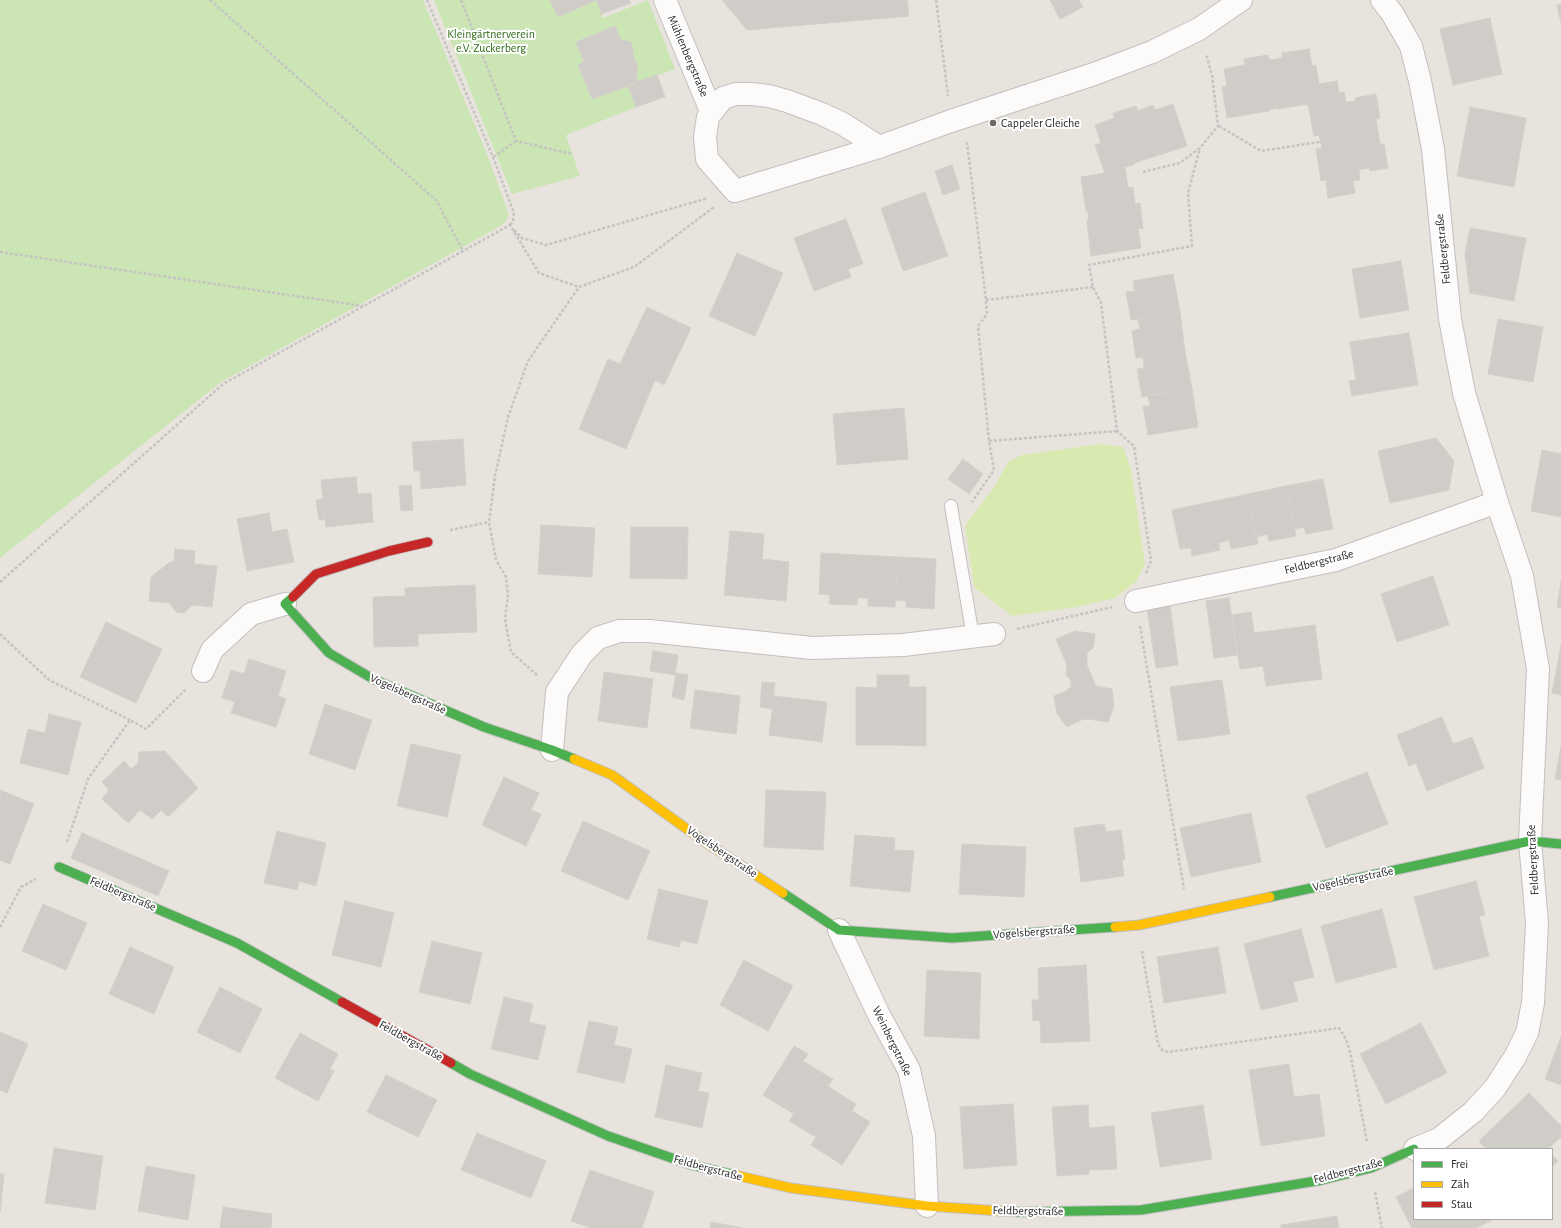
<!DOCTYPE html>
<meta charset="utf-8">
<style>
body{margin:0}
#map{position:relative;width:1561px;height:1228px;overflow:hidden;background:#e8e3dd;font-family:"Alegreya Sans",sans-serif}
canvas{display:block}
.legend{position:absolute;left:1413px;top:1148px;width:140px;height:72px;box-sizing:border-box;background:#fff;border:1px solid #a9a9a9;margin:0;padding:5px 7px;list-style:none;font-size:12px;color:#292929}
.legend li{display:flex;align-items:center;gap:8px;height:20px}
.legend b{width:20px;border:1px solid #a9a9a9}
</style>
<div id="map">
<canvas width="1561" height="1228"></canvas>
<ul class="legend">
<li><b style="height:5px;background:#4caf50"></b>Frei</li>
<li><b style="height:5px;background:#ffc107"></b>Zäh</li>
<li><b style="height:5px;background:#c62828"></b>Stau</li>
</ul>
</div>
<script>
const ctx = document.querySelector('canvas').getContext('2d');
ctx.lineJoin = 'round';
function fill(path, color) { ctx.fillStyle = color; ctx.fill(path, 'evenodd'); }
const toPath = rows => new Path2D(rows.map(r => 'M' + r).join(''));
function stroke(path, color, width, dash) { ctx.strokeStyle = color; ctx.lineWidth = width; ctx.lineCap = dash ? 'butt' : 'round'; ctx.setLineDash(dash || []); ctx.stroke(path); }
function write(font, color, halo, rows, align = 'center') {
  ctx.font = font + ' "Alegreya Sans",sans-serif'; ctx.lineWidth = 4; ctx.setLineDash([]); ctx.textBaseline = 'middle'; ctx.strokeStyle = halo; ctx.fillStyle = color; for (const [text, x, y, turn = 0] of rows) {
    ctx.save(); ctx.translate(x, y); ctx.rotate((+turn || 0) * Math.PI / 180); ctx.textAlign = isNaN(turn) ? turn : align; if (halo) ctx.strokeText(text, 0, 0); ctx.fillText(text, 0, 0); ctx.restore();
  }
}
fill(toPath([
 [0,0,423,0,488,157,509,215,504,224,221,382,0,558],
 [434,0,550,0,558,17,597,0,603,18,648,0,675,69,639,82,636,75,633,56,633,49,631,42,621,40,615,26,576,42,584,62,578,65,592,99,628,85,636,107,566,135,580,176,512,194]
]), '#cce5b4');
fill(toPath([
 [1101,444,1123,447,1131,469,1145,564,1136,582,1115,598,1077,607,1012,616,974,587,965,526,994,487,1009,461,1022,455]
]), '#d9eab0');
const building = toPath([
 [550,0,597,0,558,17,550,0],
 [597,0,629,0,631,3,601,14,597,0],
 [722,0,907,0,909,16,747,30,722,0],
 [1050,0,1079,0,1083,7,1060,19,1050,0],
 [1557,5,1561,5,1561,23,1557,5],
 [1490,18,1502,74,1453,85,1440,29,1490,18],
 [615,26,621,40,631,42,633,49,633,56,638,67,636,75,639,82,592,99,578,65,584,62,576,42,615,26],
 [1309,49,1312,66,1316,65,1319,84,1311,85,1314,103,1278,109,1278,108,1269,110,1269,111,1227,118,1222,87,1227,86,1224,69,1245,65,1244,59,1268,55,1269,60,1282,58,1282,53,1309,49],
 [657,75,665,97,636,107,628,85,657,75],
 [1337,81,1339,93,1344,92,1346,102,1356,101,1355,98,1376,94,1380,118,1376,119,1380,144,1384,144,1388,168,1370,171,1369,168,1359,170,1360,180,1353,181,1355,193,1328,198,1326,180,1321,181,1316,149,1322,148,1319,135,1314,136,1308,104,1314,103,1311,85,1337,81],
 [1173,104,1187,146,1134,163,1135,164,1105,174,1095,145,1101,143,1095,125,1114,118,1113,113,1136,106,1138,111,1153,105,1155,110,1173,104],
 [1470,107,1526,118,1514,187,1457,176,1470,107],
 [952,165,960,189,943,195,935,171,952,165],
 [1125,167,1128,188,1133,187,1135,204,1140,203,1143,228,1138,229,1141,248,1091,256,1087,220,1089,220,1088,211,1086,211,1081,177,1105,173,1105,174,1125,167],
 [925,192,948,256,903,271,881,208,925,192],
 [846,219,863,264,848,269,851,277,814,291,794,238,846,219],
 [1470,228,1526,238,1514,301,1470,293,1465,254,1470,228],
 [737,253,783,273,755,336,709,316,737,253],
 [1401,261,1409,310,1360,318,1352,269,1401,261],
 [1173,274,1180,312,1131,320,1126,292,1135,291,1133,281,1173,274],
 [647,307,691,328,664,385,655,380,626,449,579,429,608,359,620,364,647,307],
 [1180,312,1185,351,1136,358,1132,331,1140,329,1138,319,1180,312],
 [1498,319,1543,327,1533,382,1488,374,1498,319],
 [1409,333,1418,385,1352,396,1349,381,1356,380,1350,342,1409,333],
 [1185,351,1192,389,1142,397,1137,369,1144,368,1143,357,1185,351],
 [1192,389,1198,427,1148,435,1143,406,1150,406,1148,395,1192,389],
 [904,408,908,459,837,465,833,414,904,408],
 [1436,438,1454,461,1449,490,1390,503,1378,451,1436,438],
 [463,439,466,485,421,489,420,471,414,471,412,442,463,439],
 [1542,450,1561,454,1561,517,1531,511,1542,450],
 [963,459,983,474,969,494,948,479,963,459],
 [356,477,358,494,371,493,373,522,326,527,321,480,356,477],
 [1323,479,1333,529,1306,534,1304,527,1294,529,1286,486,1323,479],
 [411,485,413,510,401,511,399,486,411,485],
 [1286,486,1296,536,1269,541,1267,534,1256,537,1248,494,1286,486],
 [1248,494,1258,544,1231,549,1229,540,1218,543,1210,502,1248,494],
 [323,499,325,519,319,520,316,500,323,499],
 [1210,502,1220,550,1192,556,1191,548,1180,549,1172,510,1210,502],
 [269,513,272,532,287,529,294,562,247,571,237,519,269,513],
 [541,525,595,528,592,577,538,574,541,525],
 [631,527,688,527,687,579,630,578,631,527],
 [730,531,764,534,762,559,789,562,786,601,724,595,730,531],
 [175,549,195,551,194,564,217,566,212,607,192,605,184,613,176,612,169,603,149,601,151,577,170,562,174,562,175,549],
 [821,553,859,555,857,605,829,604,830,595,819,594,821,553],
 [859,555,898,557,895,607,868,606,868,598,857,598,859,555],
 [898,557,936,559,934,609,906,607,906,601,896,600,898,557],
 [1433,576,1449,625,1397,642,1381,594,1433,576],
 [1561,582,1561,608,1557,607,1561,582],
 [475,585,477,632,418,634,418,646,374,647,373,597,405,596,405,588,475,585],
 [1229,598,1237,655,1214,658,1206,601,1229,598],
 [1170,605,1178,665,1156,668,1147,608,1170,605],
 [1251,612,1254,633,1315,625,1322,679,1266,686,1263,666,1240,669,1232,615,1251,612],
 [106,622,162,649,136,703,80,677,106,622],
 [1075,631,1095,634,1093,648,1087,653,1087,666,1096,686,1112,689,1114,706,1108,722,1088,719,1081,720,1067,727,1057,714,1054,696,1066,691,1071,687,1071,680,1066,675,1067,665,1056,639,1075,631],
 [1561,646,1561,695,1552,693,1561,646],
 [653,651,678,655,675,675,650,671,653,651],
 [249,659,286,671,278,696,286,699,276,727,231,713,235,702,222,698,231,670,244,674,249,659],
 [604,672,653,679,647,728,598,721,604,672],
 [676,673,688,675,684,700,672,697,676,673],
 [877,675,892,675,891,745,856,745,856,687,877,688,877,675],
 [892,675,909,675,909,687,926,687,926,746,891,745,892,675],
 [1222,680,1230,734,1178,741,1170,687,1222,680],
 [762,682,775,683,772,709,760,707,762,682],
 [695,690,740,696,736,734,690,728,695,690],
 [774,696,827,702,822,742,769,735,774,696],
 [325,704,372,720,355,770,309,754,325,704],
 [49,714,81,722,68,775,20,763,28,729,45,733,49,714],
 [1442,717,1453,744,1472,737,1484,768,1427,791,1416,763,1409,766,1397,735,1442,717],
 [411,744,461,755,447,817,397,806,411,744],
 [1561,746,1561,780,1555,779,1561,746],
 [165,751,198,788,168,817,161,810,152,819,140,810,128,823,102,799,109,790,102,782,124,761,131,769,138,763,139,752,165,751],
 [1367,772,1388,824,1326,848,1306,796,1367,772],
 [504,777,539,793,531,810,541,814,526,846,482,825,504,777],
 [0,790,34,804,10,864,0,860,0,790],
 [766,790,826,792,823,850,764,847,766,790],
 [1251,813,1261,862,1191,877,1180,828,1251,813],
 [583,821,650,851,628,900,561,871,583,821],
 [1104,824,1106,832,1121,830,1125,859,1122,860,1124,876,1081,882,1074,828,1104,824],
 [277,831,326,843,316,886,299,881,297,890,264,883,277,831],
 [82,833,169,871,158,896,71,858,82,833],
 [855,835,895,838,894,850,914,851,910,892,850,886,855,835],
 [962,844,1026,847,1024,897,959,894,962,844],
 [1476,881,1485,915,1479,916,1489,956,1434,970,1414,897,1476,881],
 [659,889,708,901,697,944,681,940,679,947,647,939,659,889],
 [345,901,394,913,381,967,332,955,345,901],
 [43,904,87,923,66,970,22,951,43,904],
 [1382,909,1397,967,1336,983,1321,926,1382,909],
 [1301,929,1314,977,1293,982,1298,1001,1261,1010,1244,944,1301,929],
 [432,941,482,953,470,1004,419,992,432,941],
 [130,947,174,967,154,1014,109,994,130,947],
 [1218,947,1226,993,1164,1003,1157,957,1218,947],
 [744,960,793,986,768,1031,720,1005,744,960],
 [1086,965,1090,1041,1041,1043,1040,1020,1033,1021,1032,1000,1039,1000,1038,968,1086,965],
 [927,970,981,973,979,1039,924,1036,927,970],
 [220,987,262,1009,240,1053,197,1032,220,987],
 [504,997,533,1004,529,1022,546,1026,538,1060,491,1049,504,997],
 [589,1021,618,1027,614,1045,632,1049,624,1083,577,1072,589,1021],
 [1421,1023,1447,1073,1386,1104,1360,1054,1421,1023],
 [0,1032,28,1044,7,1093,0,1090,0,1032],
 [300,1033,338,1054,330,1069,334,1071,318,1101,275,1078,300,1033],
 [1561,1037,1561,1085,1545,1079,1561,1037],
 [794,1046,808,1054,803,1061,821,1072,794,1114,763,1095,794,1046],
 [1289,1064,1294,1097,1319,1094,1325,1136,1261,1146,1249,1070,1289,1064],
 [666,1065,702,1073,698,1091,709,1093,702,1128,655,1117,666,1065],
 [821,1072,833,1079,828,1086,843,1096,816,1137,789,1121,821,1072],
 [386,1075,437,1100,418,1137,367,1112,386,1075],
 [1529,1093,1561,1126,1561,1137,1548,1149,1486,1149,1479,1141,1529,1093],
 [843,1096,856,1104,852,1111,870,1122,842,1165,811,1145,843,1096],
 [1013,1104,1017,1165,964,1169,960,1107,1013,1104],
 [1088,1105,1089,1128,1114,1126,1117,1169,1089,1170,1089,1174,1057,1176,1052,1107,1088,1105],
 [1203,1105,1212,1159,1160,1167,1151,1113,1203,1105],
 [477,1133,546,1161,531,1198,461,1170,477,1133],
 [54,1148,103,1156,95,1210,45,1203,54,1148],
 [1552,1155,1558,1161,1552,1166,1552,1155],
 [146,1166,195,1175,188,1220,138,1211,146,1166],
 [590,1170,654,1192,642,1228,591,1228,571,1221,590,1170],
 [0,1174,4,1174,0,1213,0,1174],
 [1414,1188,1414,1219,1492,1219,1492,1220,1476,1228,1412,1228,1396,1197,1414,1188],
 [223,1207,272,1214,271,1228,220,1228,223,1207],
 [1337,1216,1339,1228,1281,1228,1281,1225,1337,1216],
 [711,1222,743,1228,710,1228,711,1222]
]);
fill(building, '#d0cdc8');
stroke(building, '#d3cfca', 1);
const lane = toPath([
 [951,506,973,637]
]);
const street = toPath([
 [665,0,711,111],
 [1382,0,1392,13,1411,46,1420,81,1433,149,1450,319,1464,393,1497,502,1522,576,1538,669,1530,841,1537,923,1533,1003,1527,1033,1515,1057,1495,1088,1473,1112,1439,1139,1415,1149],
 [879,147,843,124,822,114,787,101,769,96,751,94,736,94,723,98,708,117,705,137,707,159,735,191,879,147,951,121,1094,74,1152,52,1199,29,1241,0],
 [1136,601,1336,560,1497,502],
 [203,671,212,650,251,614,285,604],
 [552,750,557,692,582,654,598,638,619,631,649,631,812,648,903,645,994,634],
 [839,930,879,1015,909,1070,924,1136,927,1206]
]);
const fast = toPath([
 [293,597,285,604,329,653,373,679,484,727,552,750,574,759],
 [59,867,237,943,342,1002],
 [783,893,839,930,952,938,1115,927],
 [1270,897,1530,841,1561,844],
 [451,1063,470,1074,608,1136,692,1165,735,1175],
 [1001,1211,1019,1212,1141,1210,1322,1180,1371,1168,1414,1149]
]);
const slow = toPath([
 [574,759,612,775,705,842,783,893],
 [1115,927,1139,925,1270,897],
 [735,1175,791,1188,927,1206,1001,1211]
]);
const jam = toPath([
 [293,597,316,574,389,551,428,542],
 [342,1002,451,1063]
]);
stroke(lane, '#c1bfbf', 14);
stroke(street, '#c1bfbf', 24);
stroke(fast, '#c1bfbf', 11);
stroke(slow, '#c1bfbf', 11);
stroke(jam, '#c1bfbf', 11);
stroke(toPath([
 [210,0,436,200,463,251],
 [427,0,493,157,514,213,513,222,510,225],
 [461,0,516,141,572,154],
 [936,0,948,96],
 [1219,126,1261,151,1320,142],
 [967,142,986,300,987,314,978,326,989,441,994,470,972,502],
 [493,157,516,141],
 [1143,172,1180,163,1200,148,1218,126,1212,75,1206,54],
 [514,230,522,238,546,245,708,198],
 [0,252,363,306],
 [986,300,1093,287],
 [989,441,1117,431],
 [450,530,489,522],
 [1146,573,1151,561,1134,446,1117,431,1101,303,1093,287,1089,265,1192,246,1188,193,1200,148],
 [0,582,223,384,510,225,539,273,579,287],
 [1140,626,1184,889],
 [1017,629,1112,607],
 [0,634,49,680,130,720],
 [537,675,511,652,505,619,508,595,506,577,496,560,489,522,495,476,508,417,528,361,579,287,634,267,714,207],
 [67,842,88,779,130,720,146,729,186,689],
 [0,927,21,887,36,879],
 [1142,951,1158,1044,1162,1050,1168,1052,1339,1028,1346,1039,1350,1052,1367,1142],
 [1375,1192,1382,1228]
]), '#c4c4c3', 2.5, [3, 2]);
stroke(lane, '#fcfbfa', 12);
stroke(street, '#fcfbfa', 22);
stroke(fast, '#4caf50', 9);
stroke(slow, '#ffc107', 9);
stroke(jam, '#c62828', 9);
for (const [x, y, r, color] of [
 [993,123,4,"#6c6a68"]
]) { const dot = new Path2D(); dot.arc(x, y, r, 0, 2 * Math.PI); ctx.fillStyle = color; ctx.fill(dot); stroke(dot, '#fff', 1.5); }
write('12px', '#2c6a15', '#fff', [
 ["Kleingärtnerverein",491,34],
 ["e.V. Zuckerberg",491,48]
]);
write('12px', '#292929', '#fff', [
 ["Mühlenbergstraße",688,56,67],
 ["Feldbergstraße",1443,249,-96],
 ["Feldbergstraße",1319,562,-14],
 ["Vogelsbergstraße",408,694,24],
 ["Vogelsbergstraße",722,852,34],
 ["Feldbergstraße",1533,860,-93],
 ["Vogelsbergstraße",1353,879,-12],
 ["Feldbergstraße",123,894,23],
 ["Vogelsbergstraße",1034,932,-4],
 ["Feldbergstraße",411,1041,29],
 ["Weinbergstraße",892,1041,64],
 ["Feldbergstraße",708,1168,15],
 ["Feldbergstraße",1348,1171,-15],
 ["Feldbergstraße",1028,1211,1]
]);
write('12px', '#292929', '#fff', [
 ["Cappeler Gleiche",1001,123]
], 'left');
</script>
